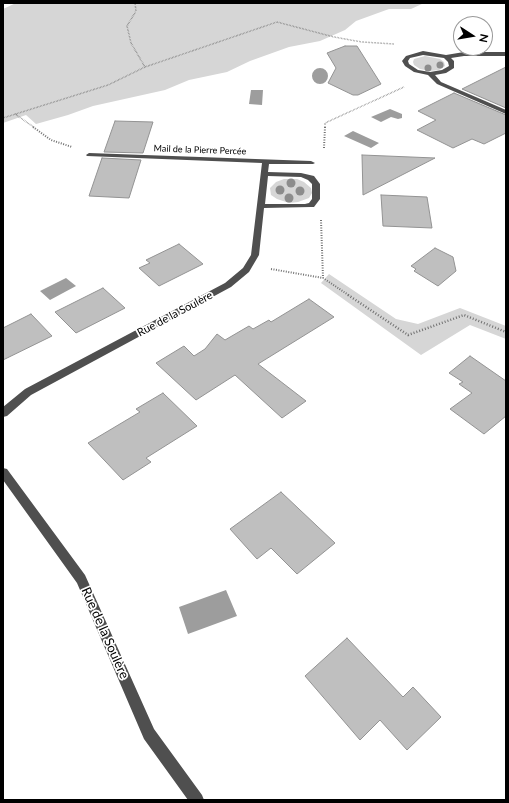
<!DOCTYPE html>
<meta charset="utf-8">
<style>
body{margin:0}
#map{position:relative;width:509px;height:803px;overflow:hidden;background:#fff;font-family:Lato,sans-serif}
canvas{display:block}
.frame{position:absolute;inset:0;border:4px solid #000;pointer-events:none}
.north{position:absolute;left:453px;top:16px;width:40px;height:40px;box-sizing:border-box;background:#fff;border:1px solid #999;border-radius:50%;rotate:102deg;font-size:11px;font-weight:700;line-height:16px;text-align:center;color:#000}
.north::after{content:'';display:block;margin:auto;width:14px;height:18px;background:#000;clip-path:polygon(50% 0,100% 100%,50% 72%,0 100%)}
</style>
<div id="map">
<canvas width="509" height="803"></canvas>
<div class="frame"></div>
<div class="north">N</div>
</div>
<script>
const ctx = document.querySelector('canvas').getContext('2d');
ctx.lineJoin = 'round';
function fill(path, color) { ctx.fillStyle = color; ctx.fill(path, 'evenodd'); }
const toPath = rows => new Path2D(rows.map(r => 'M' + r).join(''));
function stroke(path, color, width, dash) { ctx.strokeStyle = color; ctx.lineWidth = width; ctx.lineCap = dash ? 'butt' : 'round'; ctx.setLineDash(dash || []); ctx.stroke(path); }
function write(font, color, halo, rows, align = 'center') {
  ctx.font = font + ' Lato,sans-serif'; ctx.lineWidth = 3.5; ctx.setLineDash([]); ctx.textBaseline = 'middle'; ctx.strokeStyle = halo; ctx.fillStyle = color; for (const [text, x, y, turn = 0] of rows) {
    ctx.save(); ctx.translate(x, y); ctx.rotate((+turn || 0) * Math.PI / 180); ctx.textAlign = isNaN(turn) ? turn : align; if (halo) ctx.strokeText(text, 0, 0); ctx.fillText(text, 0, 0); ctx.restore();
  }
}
fill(toPath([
 [16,3,424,3,411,9,389,9,356,21,345,30,320,41,289,47,250,61,227,72,189,80,165,90,93,106,68,115,36,124,26,115,3,123,3,9],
 [425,56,440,59,444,62,445,66,439,70,430,71,420,69,414,65,413,62,414,59],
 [284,179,297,179,304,182,311,188,312,193,309,198,298,202,289,203,277,199,271,195,270,188,276,182],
 [329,274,396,319,418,324,460,308,506,326,506,339,470,325,421,355,321,283]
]), '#d6d6d6');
fill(toPath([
 '312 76a8 8 0 1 1 16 0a8 8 0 1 1-16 0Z',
 [251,90,263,90,262,105,249,104],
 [390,109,402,114,402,118,398,119,391,117,381,122,371,117],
 [353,131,379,143,371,148,344,136],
 [66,278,76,286,50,300,40,291],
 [226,590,237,616,188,634,179,607]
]), '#9d9d9d');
const building = toPath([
 [345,46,357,46,381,84,358,95,353,95,328,83,336,68,327,53,345,46],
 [506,67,506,108,462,89,506,67],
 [454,93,506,115,506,133,484,144,472,139,453,148,417,130,436,120,418,111,454,93],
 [115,121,153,122,143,153,104,152,115,121],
 [362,155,435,158,363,195,362,155],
 [102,158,141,160,129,198,89,196,102,158],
 [381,195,427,197,432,228,383,226,381,195],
 [179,244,203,264,159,286,139,268,150,263,146,260,179,244],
 [435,248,453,257,456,271,438,286,414,271,416,269,411,266,435,248],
 [103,288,125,308,76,333,55,312,103,288],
 [309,299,334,317,258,364,306,401,282,418,235,375,196,400,156,363,184,346,194,356,205,349,217,334,225,340,249,326,253,329,269,320,271,322,309,299],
 [31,314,52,336,3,360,3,328,31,314],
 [470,356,506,381,506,416,484,434,450,409,472,393,459,384,463,382,449,373,470,356],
 [163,393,197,426,146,458,151,462,123,480,88,443,140,412,136,409,163,393],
 [281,492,335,543,297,574,271,548,257,559,230,529,281,492],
 [347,638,403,697,413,687,441,717,407,750,380,720,360,740,305,676,347,638]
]);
fill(building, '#bfbfbf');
stroke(building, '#939393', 1);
stroke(toPath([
 [135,3,136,11,127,26,131,43,145,67],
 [15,114,35,128],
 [3,118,108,85,145,67,277,22,334,37,362,42,394,44],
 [325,128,325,123,404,87]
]), '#717171', 1.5, [0.5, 1]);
stroke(toPath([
 [33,127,51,140,72,147],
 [324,148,325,127],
 [321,220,323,278],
 [271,269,323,278,350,296]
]), '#717171', 2, [1, 1.5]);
stroke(toPath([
 [348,295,408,335,464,315,506,332]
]), '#717171', 2.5, [1, 2]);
fill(toPath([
 [423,51,446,55,464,52,506,52,506,56,464,56,451,58,454,61,454,68,446,73,435,75,441,82,506,110,506,114,437,84,428,75,414,72,405,66,402,61,406,56,423,51],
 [423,55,444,58,448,62,449,66,442,70,430,72,418,70,409,64,408,61,410,58,423,55],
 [89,153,311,161,315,163,313,164,269,164,268,172,301,173,314,176,320,184,320,199,314,207,311,207,264,208,259,255,249,272,231,287,31,395,7,416,3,417,3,407,25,389,225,283,243,268,251,255,262,163,87,156,86,155,89,153],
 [268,176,301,177,308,180,312,184,312,199,309,203,305,204,265,204,268,176],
 [3,468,7,469,85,575,154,729,202,795,204,800,188,800,144,739,77,583,3,480,3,468]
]), '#4f4f4f');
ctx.fillStyle = '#8c8c8c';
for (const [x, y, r] of [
 [440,65,3.5],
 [428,68,3.5],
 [291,183,4.5],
 [280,190,4.5],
 [300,191,4.5],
 [289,198,4.5]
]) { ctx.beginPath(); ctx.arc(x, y, r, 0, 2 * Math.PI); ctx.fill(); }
write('9px', '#000', '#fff', [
 ["Mail de la Pierre Percée",200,150,2]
]);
write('11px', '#000', '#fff', [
 ["Rue de la Soulère",175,314,-28]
]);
write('13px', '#000', '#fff', [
 ["Rue de la Soulère",105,633,66]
]);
</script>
